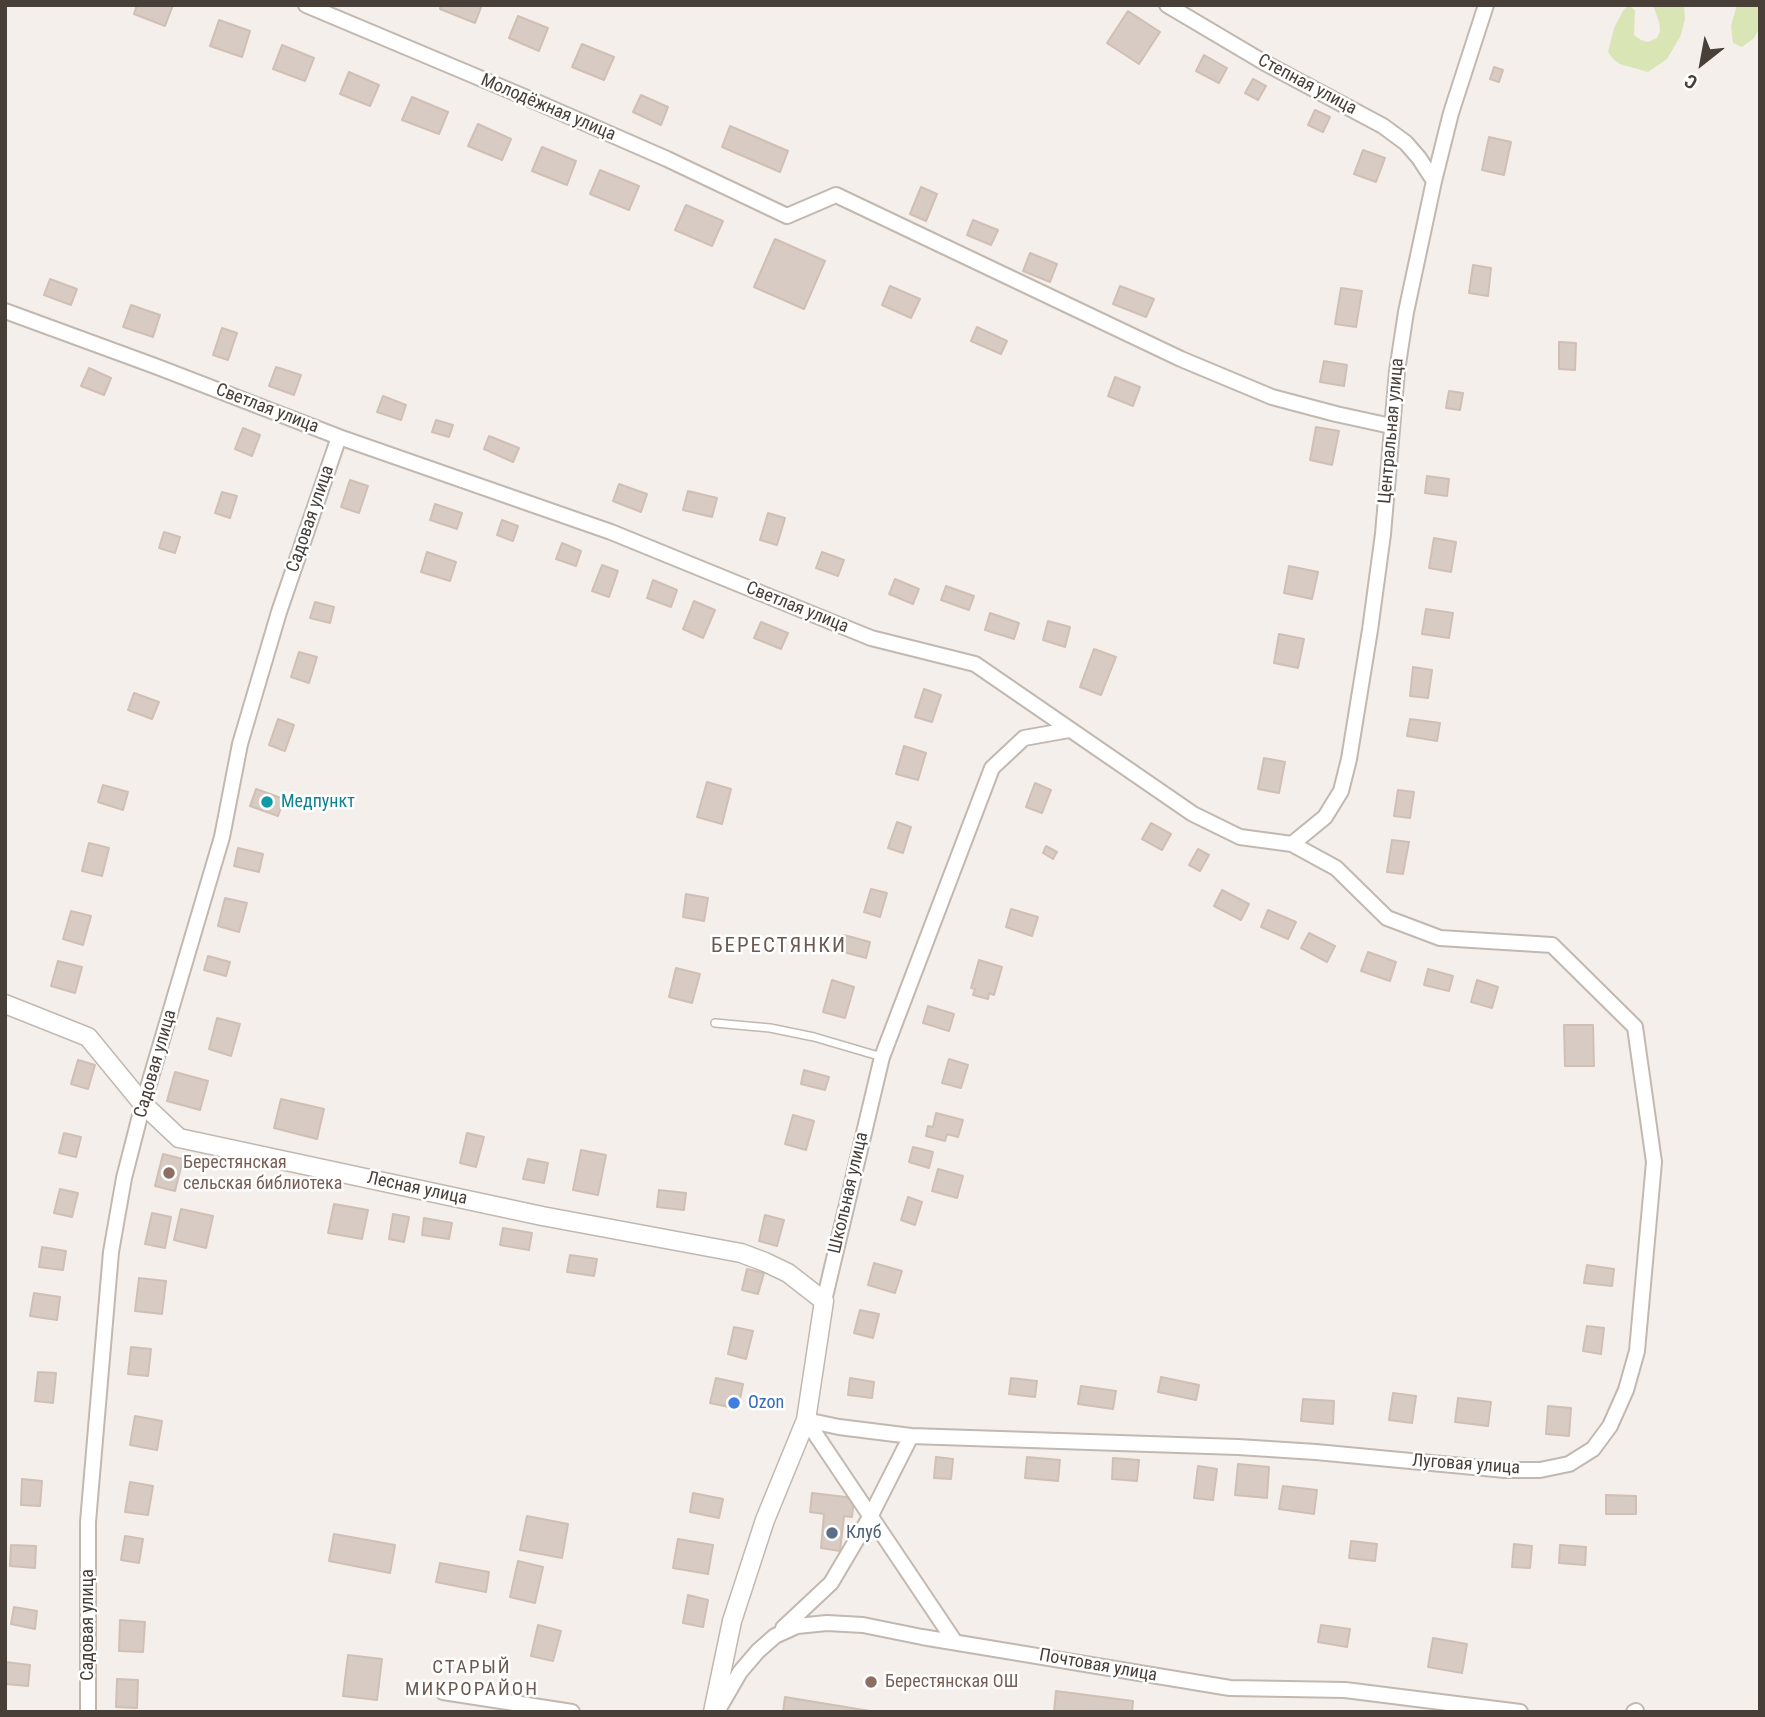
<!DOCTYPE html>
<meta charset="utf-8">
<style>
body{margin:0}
#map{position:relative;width:1765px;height:1717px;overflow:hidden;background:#f4efea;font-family:"Roboto Condensed",sans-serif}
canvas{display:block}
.frame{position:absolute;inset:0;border:7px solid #483f39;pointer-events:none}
.north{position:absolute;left:1667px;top:28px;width:70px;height:70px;-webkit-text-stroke:5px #fff;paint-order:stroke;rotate:211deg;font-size:19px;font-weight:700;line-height:28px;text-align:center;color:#483f39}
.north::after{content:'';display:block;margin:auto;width:24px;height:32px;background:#483f39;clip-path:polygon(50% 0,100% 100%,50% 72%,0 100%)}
</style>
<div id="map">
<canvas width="1765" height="1717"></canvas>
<div class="frame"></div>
<div class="north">С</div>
</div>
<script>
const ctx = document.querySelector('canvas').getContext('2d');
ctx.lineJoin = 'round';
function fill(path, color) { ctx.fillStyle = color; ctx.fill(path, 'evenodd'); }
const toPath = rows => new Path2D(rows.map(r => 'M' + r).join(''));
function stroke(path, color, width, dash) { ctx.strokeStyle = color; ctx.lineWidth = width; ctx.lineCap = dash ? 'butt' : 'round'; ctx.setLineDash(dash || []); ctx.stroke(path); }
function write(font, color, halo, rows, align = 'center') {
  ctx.font = font + ' "Roboto Condensed",sans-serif'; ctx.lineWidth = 5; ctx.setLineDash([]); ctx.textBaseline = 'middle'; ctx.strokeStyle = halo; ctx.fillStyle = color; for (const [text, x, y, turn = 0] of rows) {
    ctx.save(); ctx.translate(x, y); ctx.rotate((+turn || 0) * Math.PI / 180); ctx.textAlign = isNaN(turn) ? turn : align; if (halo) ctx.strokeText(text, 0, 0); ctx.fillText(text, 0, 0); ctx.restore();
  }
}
fill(toPath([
 [1628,5,1635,10,1634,35,1641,40,1648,42,1657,38,1660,31,1659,22,1653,5,1684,5,1685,19,1681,35,1667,59,1648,72,1620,64,1614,60,1608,52,1614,28,1623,11],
 [1737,5,1760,5,1760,27,1754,38,1742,47,1733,43,1731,26]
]), '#dae5b6');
const building = toPath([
 [137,5,173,5,165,26,134,14,137,5],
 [441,5,482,5,475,23,440,9,441,5],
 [1128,11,1160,32,1139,64,1107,43,1128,11],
 [518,16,548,28,539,51,509,38,518,16],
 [219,20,250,31,242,57,210,46,219,20],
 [582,44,614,57,604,80,572,67,582,44],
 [282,45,314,58,305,81,273,69,282,45],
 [1204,55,1227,68,1219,83,1196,71,1204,55],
 [1494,67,1503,70,1499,82,1490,79,1494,67],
 [349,72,379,85,370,106,340,94,349,72],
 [1253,79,1266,86,1258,100,1245,93,1253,79],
 [641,95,668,107,661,125,633,112,641,95],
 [412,97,448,112,439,134,402,120,412,97],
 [1315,110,1330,117,1323,132,1308,125,1315,110],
 [478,124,511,139,502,160,468,146,478,124],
 [730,126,788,151,780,172,722,147,730,126],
 [1489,137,1511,142,1504,175,1482,170,1489,137],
 [542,147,576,161,567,185,532,171,542,147],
 [1363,150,1385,158,1376,182,1354,174,1363,150],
 [600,170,639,186,629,210,590,194,600,170],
 [921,187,937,194,926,221,910,214,921,187],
 [686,205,723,221,712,246,675,230,686,205],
 [973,220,998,230,991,245,967,235,973,220],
 [775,239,825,261,804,309,754,287,775,239],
 [1030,253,1057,264,1050,282,1023,271,1030,253],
 [1473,265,1491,268,1488,296,1469,293,1473,265],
 [50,279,77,289,71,305,44,295,50,279],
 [890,286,920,299,911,318,882,305,890,286],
 [1120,286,1154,299,1146,317,1113,304,1120,286],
 [1341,288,1362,291,1356,327,1335,324,1341,288],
 [131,305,160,315,153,337,123,327,131,305],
 [977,327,1007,341,1001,354,971,341,977,327],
 [222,328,237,333,228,360,213,355,222,328],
 [1559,342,1576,343,1575,370,1559,369,1559,342],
 [1324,361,1347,365,1344,386,1320,382,1324,361],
 [276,367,301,375,294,395,269,386,276,367],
 [89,368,111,378,104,395,81,386,89,368],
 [1115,377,1140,387,1133,406,1108,396,1115,377],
 [1449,391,1463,393,1460,410,1446,408,1449,391],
 [383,396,406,405,401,420,377,412,383,396],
 [436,420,453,425,449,437,432,432,436,420],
 [1316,427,1339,431,1332,465,1310,460,1316,427],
 [243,428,260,435,252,456,235,449,243,428],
 [489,436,519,448,513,462,484,449,489,436],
 [1427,476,1449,479,1447,496,1425,493,1427,476],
 [350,480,368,486,359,513,341,507,350,480],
 [619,484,647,494,641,512,613,501,619,484],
 [688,491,717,498,712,517,683,510,688,491],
 [222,492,237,496,230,518,215,513,222,492],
 [435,504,462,513,457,529,430,520,435,504],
 [768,513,785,518,777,545,760,540,768,513],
 [502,520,518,526,513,541,497,535,502,520],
 [164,532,180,537,175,553,159,548,164,532],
 [1434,538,1456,542,1451,572,1429,568,1434,538],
 [562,543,581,551,576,566,556,559,562,543],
 [427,552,456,562,450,581,421,572,427,552],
 [822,552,844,560,838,576,816,568,822,552],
 [602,565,618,571,609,597,592,591,602,565],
 [1289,566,1318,572,1312,599,1284,593,1289,566],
 [895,579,919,589,913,604,889,594,895,579],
 [653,580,677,590,671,607,647,598,653,580],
 [946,586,974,596,969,610,941,600,946,586],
 [694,601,715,610,703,638,683,629,694,601],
 [315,602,334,607,330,623,310,618,315,602],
 [1426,609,1453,613,1449,638,1422,634,1426,609],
 [990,613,1019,623,1014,639,985,630,990,613],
 [1048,621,1070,627,1065,647,1043,640,1048,621],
 [761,622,788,633,781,649,754,638,761,622],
 [1279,634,1304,639,1298,668,1274,663,1279,634],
 [1094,649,1116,657,1101,695,1080,687,1094,649],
 [299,652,317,657,309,683,291,677,299,652],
 [1413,667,1432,670,1428,698,1410,696,1413,667],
 [924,689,941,695,932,722,915,717,924,689],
 [134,693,159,702,152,719,128,710,134,693],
 [278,719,294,725,285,751,269,745,278,719],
 [1410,719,1440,723,1437,741,1407,736,1410,719],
 [904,746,926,753,918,780,896,774,904,746],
 [1264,758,1285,762,1279,793,1258,789,1264,758],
 [707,782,731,789,722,824,697,817,707,782],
 [1035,783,1051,790,1042,813,1026,807,1035,783],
 [103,785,128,792,123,810,98,802,103,785],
 [256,789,284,799,278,816,250,806,256,789],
 [1398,790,1414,792,1410,818,1394,816,1398,790],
 [897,822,911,827,903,853,888,848,897,822],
 [1151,823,1171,834,1162,850,1142,839,1151,823],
 [1392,840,1409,842,1403,874,1387,872,1392,840],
 [89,843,109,848,102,876,82,871,89,843],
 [1046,846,1057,852,1053,859,1043,853,1046,846],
 [238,848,263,854,259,872,234,866,238,848],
 [1198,849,1209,855,1200,871,1189,865,1198,849],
 [871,889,887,893,880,917,864,912,871,889],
 [1222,890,1249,904,1241,920,1214,906,1222,890],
 [686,894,708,898,704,921,683,917,686,894],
 [225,898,247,903,239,932,218,926,225,898],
 [1011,909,1038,917,1032,936,1006,927,1011,909],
 [1268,910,1296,922,1288,939,1261,927,1268,910],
 [71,911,91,916,83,945,63,939,71,911],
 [1309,933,1335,946,1327,962,1301,948,1309,933],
 [844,935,870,942,866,958,840,951,844,935],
 [1368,952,1396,962,1390,981,1361,971,1368,952],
 [208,956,230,962,226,976,204,970,208,956],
 [979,960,1002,967,994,995,989,993,988,999,973,995,975,989,971,988,979,960],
 [58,961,82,967,75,993,51,986,58,961],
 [676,968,700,974,692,1003,669,997,676,968],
 [1428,969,1453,976,1449,991,1424,985,1428,969],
 [832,980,854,987,845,1018,823,1012,832,980],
 [1477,980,1498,987,1492,1008,1471,1002,1477,980],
 [928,1006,954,1014,949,1031,923,1023,928,1006],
 [217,1018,240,1024,231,1056,209,1049,217,1018],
 [1564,1025,1593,1025,1594,1066,1565,1066,1564,1025],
 [949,1059,968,1065,961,1088,942,1083,949,1059],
 [78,1060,95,1065,88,1089,71,1084,78,1060],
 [804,1070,829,1077,825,1090,801,1084,804,1070],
 [175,1072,208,1081,200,1110,167,1101,175,1072],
 [281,1099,324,1109,317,1139,274,1128,281,1099],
 [936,1113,963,1120,958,1137,947,1134,945,1141,926,1136,928,1126,933,1127,936,1113],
 [793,1115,814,1121,806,1150,785,1144,793,1115],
 [64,1133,81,1137,76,1157,59,1153,64,1133],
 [467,1133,484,1137,476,1167,460,1163,467,1133],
 [913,1147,933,1152,929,1168,909,1162,913,1147],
 [581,1150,606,1155,598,1195,573,1190,581,1150],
 [163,1154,183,1159,175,1191,155,1186,163,1154],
 [528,1159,548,1163,544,1183,523,1179,528,1159],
 [938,1169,963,1176,957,1198,932,1191,938,1169],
 [60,1189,78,1193,72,1217,54,1213,60,1189],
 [659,1190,686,1193,684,1210,657,1207,659,1190],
 [908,1197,922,1202,915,1225,901,1220,908,1197],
 [334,1204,368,1210,362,1239,328,1233,334,1204],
 [181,1209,213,1216,206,1248,174,1240,181,1209],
 [152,1213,171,1217,165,1248,145,1244,152,1213],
 [393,1214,409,1217,404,1242,389,1239,393,1214],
 [765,1215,784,1220,777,1246,759,1241,765,1215],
 [424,1218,452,1223,449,1239,422,1235,424,1218],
 [503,1228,532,1233,529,1250,500,1245,503,1228],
 [42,1247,66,1251,63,1270,39,1267,42,1247],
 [570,1255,597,1259,594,1276,567,1272,570,1255],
 [874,1263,902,1271,895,1293,868,1285,874,1263],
 [1587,1265,1614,1269,1612,1286,1584,1283,1587,1265],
 [747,1269,764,1273,758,1294,742,1290,747,1269],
 [139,1278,166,1281,162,1314,135,1311,139,1278],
 [34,1293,60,1297,57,1320,30,1316,34,1293],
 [860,1310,879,1314,873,1338,854,1333,860,1310],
 [1587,1326,1604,1328,1601,1354,1583,1351,1587,1326],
 [734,1327,753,1331,746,1359,728,1354,734,1327],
 [131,1347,151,1349,148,1376,128,1374,131,1347],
 [38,1372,56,1373,53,1403,35,1401,38,1372],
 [1161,1377,1199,1385,1196,1400,1158,1392,1161,1377],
 [716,1378,743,1384,738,1409,710,1403,716,1378],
 [850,1378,874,1382,872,1398,848,1395,850,1378],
 [1011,1378,1037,1381,1035,1397,1009,1394,1011,1378],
 [1081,1386,1116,1391,1113,1409,1078,1404,1081,1386],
 [1393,1393,1416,1396,1412,1423,1389,1420,1393,1393],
 [1458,1398,1491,1402,1488,1426,1455,1422,1458,1398],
 [1303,1399,1334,1401,1333,1424,1301,1421,1303,1399],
 [1548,1406,1571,1408,1569,1436,1546,1434,1548,1406],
 [135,1416,162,1421,157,1450,130,1445,135,1416],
 [936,1457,953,1459,951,1479,934,1478,936,1457],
 [1027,1457,1060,1460,1058,1481,1025,1478,1027,1457],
 [1113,1458,1139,1460,1137,1481,1112,1479,1113,1458],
 [1238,1464,1269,1467,1267,1498,1235,1495,1238,1464],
 [1198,1466,1217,1469,1213,1500,1194,1498,1198,1466],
 [22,1479,42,1481,40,1506,21,1505,22,1479],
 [130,1482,153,1486,148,1515,125,1512,130,1482],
 [1283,1486,1317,1490,1314,1514,1279,1509,1283,1486],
 [693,1493,723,1499,719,1518,690,1512,693,1493],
 [812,1493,854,1498,852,1517,844,1516,840,1551,821,1548,824,1514,810,1512,812,1493],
 [1606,1495,1636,1496,1636,1514,1606,1514,1606,1495],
 [527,1516,568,1524,562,1558,520,1550,527,1516],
 [334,1534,395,1545,390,1573,329,1561,334,1534],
 [125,1536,143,1539,139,1563,121,1560,125,1536],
 [678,1539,713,1545,708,1574,673,1568,678,1539],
 [1351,1541,1377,1544,1375,1561,1349,1558,1351,1541],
 [1514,1544,1532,1546,1530,1568,1512,1567,1514,1544],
 [11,1545,36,1546,35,1568,10,1566,11,1545],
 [1560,1545,1586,1547,1585,1565,1559,1563,1560,1545],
 [518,1561,543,1567,535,1603,510,1597,518,1561],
 [440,1563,489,1572,486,1592,436,1582,440,1563],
 [688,1595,708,1600,703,1627,683,1623,688,1595],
 [14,1607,37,1611,35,1629,11,1624,14,1607],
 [120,1620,145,1622,143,1652,119,1651,120,1620],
 [538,1625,561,1631,553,1661,531,1656,538,1625],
 [1321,1625,1350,1629,1347,1647,1318,1642,1321,1625],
 [1433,1638,1467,1644,1462,1673,1428,1667,1433,1638],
 [348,1655,382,1659,377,1700,343,1696,348,1655],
 [5,1662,30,1665,28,1686,5,1684,5,1662],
 [117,1679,138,1680,137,1708,116,1707,117,1679],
 [1056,1691,1133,1701,1132,1712,1054,1712,1056,1691],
 [785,1697,876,1712,783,1712,785,1697]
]);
fill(building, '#d8cbc3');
stroke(building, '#d0bfb4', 2);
const service = toPath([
 [715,1023,770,1028,814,1037,882,1057]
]);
const minor = toPath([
 [306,5,539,103,667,159,787,216,836,195,1181,359,1272,397,1336,414,1391,426],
 [1167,5,1265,63,1383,126,1406,143,1419,158,1434,181],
 [5,311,155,366,339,437,611,532,871,638,975,664,1193,814,1240,837,1292,844,1336,868,1387,918,1440,938,1552,945,1635,1027,1654,1162,1637,1351,1626,1390,1610,1426,1593,1449,1569,1464,1540,1470,1505,1470,1316,1452,1238,1447,911,1436,839,1427,806,1420],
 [1292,844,1325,817,1341,791,1349,759,1370,630,1383,534,1397,371,1406,312,1434,181,1451,113,1486,5],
 [824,1301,882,1057,992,768,1024,738,1069,730],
 [806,1420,955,1642],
 [783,1628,831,1583,870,1517,911,1436],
 [443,1692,572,1712],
 [718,1710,740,1672,758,1651,775,1636,797,1626,827,1623,863,1625,922,1637,1230,1688,1345,1690,1520,1712],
 [88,1712,88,1522,111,1252,124,1178,143,1104,222,837,240,744,279,612,339,437],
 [1634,1712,1636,1711]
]);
const tertiary = toPath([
 [5,1004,88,1037,143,1104,179,1138,542,1216,741,1253,765,1262,788,1273,824,1301,806,1420,765,1520,732,1621,713,1712]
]);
stroke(service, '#c2b8b0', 10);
stroke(minor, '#c2b8b0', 18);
stroke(tertiary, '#c2b8b0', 21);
stroke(service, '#fff', 7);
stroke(minor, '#fff', 14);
stroke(tertiary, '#fff', 18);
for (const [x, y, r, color] of [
 [267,802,7,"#0f9aa8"],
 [169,1173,7,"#8d6e63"],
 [734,1403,7,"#3f7fe0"],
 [832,1533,7,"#5c6f8a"],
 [871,1682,7,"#8d6e63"]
]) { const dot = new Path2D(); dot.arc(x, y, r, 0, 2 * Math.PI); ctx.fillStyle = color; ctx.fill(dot); stroke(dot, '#fff', 2.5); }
write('18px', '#483f39', '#fff', [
 ["Степная улица",1307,85,28],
 ["Молодёжная улица",548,108,23],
 ["Светлая улица",267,409,21],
 ["Центральная улица",1392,431,-85],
 ["Садовая улица",311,519,-71],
 ["Светлая улица",797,608,22],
 ["Садовая улица",156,1064,-74],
 ["Лесная улица",417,1189,12],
 ["Школьная улица",849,1193,-77],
 ["Луговая улица",1466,1465,4],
 ["Садовая улица",88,1625,-90],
 ["Почтовая улица",1098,1666,10]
]);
write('18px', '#0d838f', '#fff', [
 ["Медпункт",281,802]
], 'left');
write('18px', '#785e54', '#fff', [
 ["Берестянская",183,1163],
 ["сельская библиотека",183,1184],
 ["Берестянская ОШ",885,1682]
], 'left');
write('18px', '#366cbe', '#fff', [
 ["Ozon",748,1403]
], 'left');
write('18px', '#4e5e75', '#fff', [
 ["Клуб",846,1533]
], 'left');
ctx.letterSpacing = '2px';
write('19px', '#6a5a51', '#fff', [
 ["СТАРЫЙ",472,1668],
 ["МИКРОРАЙОН",472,1690]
]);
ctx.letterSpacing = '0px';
ctx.letterSpacing = '2px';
write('21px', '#6a5a51', '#fff', [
 ["БЕРЕСТЯНКИ",779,947]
]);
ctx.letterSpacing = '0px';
</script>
